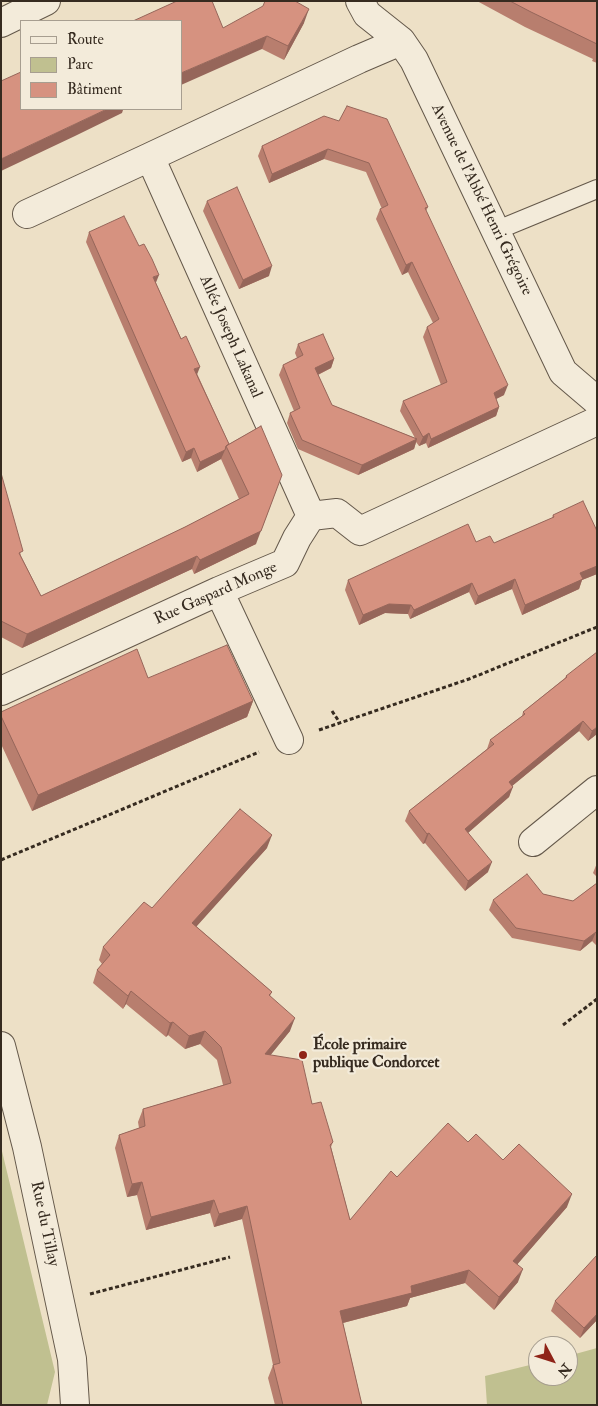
<!DOCTYPE html>
<meta charset="utf-8">
<style>
body{margin:0}
#map{position:relative;width:598px;height:1406px;overflow:hidden;background:#ede0c6;font-family:"IM FELL Double Pica",serif}
canvas{display:block}
.frame{position:absolute;inset:0;border:2px solid #362b20;pointer-events:none}
.legend{position:absolute;left:20px;top:20px;width:162px;height:90px;box-sizing:border-box;background:#f3ebda;border:1px solid #a79e90;margin:0;padding:6px 9px;list-style:none;font-size:15px;color:#362b20}
.legend li{display:flex;align-items:center;gap:10px;height:25px}
.legend b{width:25px;border:1px solid #a79e90}
.north{position:absolute;left:528px;top:1336px;width:50px;height:50px;box-sizing:border-box;background:#f3ebda;border:1px solid #a79e90;border-radius:50%;rotate:130deg;font-size:14px;font-weight:700;line-height:20px;text-align:center;color:#362b20}
.north::after{content:'';display:block;margin:auto;width:18px;height:22px;background:#8f2418;clip-path:polygon(50% 0,100% 100%,50% 72%,0 100%)}
</style>
<div id="map">
<canvas width="598" height="1406"></canvas>
<div class="frame"></div>
<ul class="legend">
<li><b style="height:6px;background:#f3ebda"></b>Route</li>
<li><b style="height:14px;background:#c0c090"></b>Parc</li>
<li><b style="height:14px;background:#d69280"></b>Bâtiment</li>
</ul>
<div class="north">N</div>
</div>
<script>
const ctx = document.querySelector('canvas').getContext('2d');
ctx.lineJoin = 'round';
function fill(path, color) { ctx.fillStyle = color; ctx.fill(path, 'evenodd'); }
const toPath = rows => new Path2D(rows.map(r => 'M' + r).join(''));
function stroke(path, color, width, dash) { ctx.strokeStyle = color; ctx.lineWidth = width; ctx.lineCap = dash ? 'butt' : 'round'; ctx.setLineDash(dash || []); ctx.stroke(path); }
function write(font, color, halo, rows, align = 'center') {
  ctx.font = font + ' "IM FELL Double Pica",serif'; ctx.lineWidth = 4.5; ctx.setLineDash([]); ctx.textBaseline = 'middle'; ctx.strokeStyle = halo; ctx.fillStyle = color; for (const [text, x, y, turn = 0] of rows) {
    ctx.save(); ctx.translate(x, y); ctx.rotate((+turn || 0) * Math.PI / 180); ctx.textAlign = isNaN(turn) ? turn : align; if (halo) ctx.strokeText(text, 0, 0); ctx.fillText(text, 0, 0); ctx.restore();
  }
}
fill(toPath([
 [1,1147,55,1372,47,1405,1,1405],
 [597,1348,597,1405,487,1405,485,1376,538,1363,538,1376,568,1376,568,1356]
]), '#c0c090');
const service = toPath([
 [495,231,597,189]
]);
const minor = toPath([
 [360,1,367,14,401,41,414,60,563,372,597,401],
 [27,214,150,157],
 [311,516,150,157,359,59,401,41],
 [219,591,289,740],
 [1,691,219,591,285,563,297,538,311,516,337,513,360,531,597,421],
 [533,842,597,790],
 [1,1046,27,1147,72,1359,75,1405]
]);
const tertiary = toPath([
 [1,23,46,1]
]);
stroke(service, '#64584a', 20);
stroke(minor, '#64584a', 30);
stroke(tertiary, '#64584a', 30);
stroke(toPath([
 [332,711,340,723],
 [319,730,469,679,597,627],
 [1,860,259,752],
 [563,1025,597,999],
 [90,1294,230,1257]
]), '#362b20', 3, [4, 2.5]);
stroke(service, '#f3ebda', 18);
stroke(minor, '#f3ebda', 28);
stroke(tertiary, '#f3ebda', 28);
fill(toPath([
 [477,1,597,1,597,63,592,61,593,59,525,27],
 [304,23,284,60,262,49,223,28],
 [324,116,428,207,426,211,504,395,496,399,499,407,496,416,428,448,426,443,419,446,416,442,414,449,358,475,298,449,287,423,290,413,294,411,279,375,283,365,297,358,295,353,298,344,334,359,331,368,318,375,332,405,415,438,400,411,403,401,441,385,423,337,427,327,433,323,408,272,402,275,376,219,380,209,382,209,366,172,324,159,269,183,258,156,262,146],
 [207,201,269,276,239,289,203,211],
 [89,232,156,283,229,444,261,426,256,544,194,574,192,569,22,648,1,637,1,473,21,556,41,596,185,527,239,499,221,459,197,472,191,458,182,462,86,242],
 [553,515,597,531,597,574,582,580,579,589,522,615,512,589,475,605,469,592,410,619,408,614,385,613,359,625,345,590,348,580,476,542,494,543,552,518],
 [566,676,597,734,588,741,579,731,512,786,509,797,468,833,488,872,465,891,425,843,423,844,405,821,409,811,487,749,490,740,522,716,523,712,565,678],
 [148,678,253,701,247,717,32,811,1,744,1,712],
 [267,848,196,926,272,992,270,996,290,1031,270,1055,312,1104,333,1142,331,1147,350,1220,397,1177,468,1142,503,1160,567,1207,517,1264,518,1282,494,1310,465,1283,410,1298,407,1306,343,1323,362,1405,275,1405,268,1378,273,1365,242,1219,214,1227,210,1213,146,1230,137,1195,127,1197,115,1148,119,1135,139,1128,138,1122,143,1109,223,1085,217,1060,200,1044,185,1049,168,1035,166,1037,126,1004,123,1009,93,983,97,970,102,964,99,960,103,947,152,908],
 [597,863,597,877,593,873],
 [597,883,597,946,592,941,580,951,512,938,489,910,493,900,543,894,573,901],
 [555,1301,597,1320,580,1338,551,1311]
]), '#b87e6e');
fill(toPath([
 [309,9,304,23,284,60,288,46],
 [267,36,262,49,181,85,181,73],
 [107,109,126,109,123,110,122,113,75,136,1,171,1,159],
 [328,149,324,159,269,183,272,174],
 [412,262,408,272,402,275,406,265],
 [272,266,269,276,239,289,243,280],
 [159,275,155,285,153,277],
 [334,359,331,368,311,378,315,368],
 [200,367,196,377,194,369],
 [508,385,504,395,490,402,494,393],
 [499,407,496,416,428,448,431,439],
 [429,433,426,443,419,446,423,437],
 [417,439,414,449,358,475,362,465],
 [194,448,191,458,182,462,186,452],
 [225,450,221,459,197,472,200,462],
 [277,488,256,544,194,574,200,560],
 [197,556,192,569,22,648,27,634],
 [597,566,597,574,582,580,579,589,522,615,525,605,580,573],
 [515,579,512,589,475,605,478,596],
 [472,583,469,592,410,619,414,610],
 [389,604,411,605,408,614,385,613,359,625,363,615],
 [253,701,247,717,32,811,38,795],
 [583,721,579,731,506,791,509,782],
 [597,727,597,734,588,741,592,731],
 [513,787,509,797,461,839,465,829],
 [429,833,425,843,423,844,427,834],
 [272,835,267,848,188,936,192,923],
 [492,862,488,872,465,891,468,881],
 [596,932,592,941,580,951,584,941],
 [131,991,126,1004,123,1009,128,996],
 [295,1018,290,1031,261,1067,265,1054],
 [173,1022,168,1035,166,1037,170,1023],
 [205,1031,200,1044,185,1049,189,1036],
 [142,1182,137,1195,127,1197,132,1184],
 [572,1194,567,1207,509,1274,513,1261],
 [214,1200,210,1213,146,1230,151,1217],
 [247,1206,242,1219,214,1227,219,1214],
 [523,1269,518,1282,494,1310,499,1297],
 [469,1270,465,1283,410,1298,407,1306,335,1325,340,1311,411,1286],
 [597,1314,597,1320,580,1338,584,1328]
]), '#96665a');
const building = toPath([
 [177,1,212,1,223,28,263,6,265,1,295,1,309,9,288,46,267,36,181,73,181,21,133,21,177,1],
 [510,1,597,1,597,44,531,12,510,1],
 [21,72,21,109,107,109,1,159,1,81,21,72],
 [347,106,387,119,428,207,425,208,508,385,494,393,499,407,431,439,429,433,423,437,403,401,447,382,427,327,439,319,412,262,406,265,380,209,388,205,369,163,328,149,272,174,262,146,324,116,339,121,347,106],
 [237,187,272,266,243,280,207,201,237,187],
 [124,216,139,246,144,244,152,259,159,275,153,277,181,339,186,336,200,367,194,369,229,444,226,446,225,450,200,462,194,448,186,452,89,232,124,216],
 [323,334,334,359,315,368,332,405,417,439,362,465,302,440,290,413,300,408,283,365,303,355,298,344,323,334],
 [261,426,282,475,261,531,200,560,197,556,27,634,1,621,1,473,23,551,19,553,41,596,185,527,249,494,226,446,261,426],
 [583,501,597,531,597,566,580,573,583,579,525,605,515,579,478,596,472,583,414,610,411,605,389,604,363,615,348,580,468,524,476,542,490,536,494,543,554,517,553,515,583,501],
 [227,645,253,701,38,795,1,716,1,712,137,649,148,678,227,645],
 [597,652,597,727,592,731,583,721,509,782,513,787,465,829,492,862,468,881,429,833,427,834,409,811,494,744,490,740,525,714,523,712,567,677,566,676,597,652],
 [240,809,272,835,192,923,272,992,269,995,295,1018,265,1054,302,1060,312,1104,321,1102,333,1142,330,1145,350,1220,391,1171,397,1177,448,1123,468,1142,476,1134,503,1160,519,1144,572,1194,513,1261,523,1269,499,1297,469,1270,411,1286,412,1293,340,1311,362,1405,283,1405,273,1365,280,1363,247,1206,219,1214,214,1200,151,1217,142,1182,132,1184,119,1135,145,1126,143,1109,231,1083,221,1047,205,1031,189,1036,173,1022,170,1023,131,991,128,996,97,970,110,955,103,947,144,902,152,908,240,809],
 [527,874,543,894,573,901,597,883,597,932,596,932,584,941,516,928,493,900,527,874],
 [597,1255,597,1314,584,1328,555,1301,597,1255]
]);
fill(building, '#d69280');
stroke(building, '#96665a', 1);
for (const [x, y, r, color] of [
 [303,1055,5,"#8f2418"]
]) { const dot = new Path2D(); dot.arc(x, y, r, 0, 2 * Math.PI); ctx.fillStyle = color; ctx.fill(dot); stroke(dot, '#f3ebda', 2); }
write('16px', '#362b20', '#f3ebda', [
 ["Avenue de l'Abbé Henri Grégoire",481,200,64],
 ["Allée Joseph Lakanal",230,337,66],
 ["Rue Gaspard Monge",216,594,-24],
 ["Rue du Tillay",44,1224,78]
]);
write('bold 16px', '#362b20', '#f3ebda', [
 ["École primaire",313,1046],
 ["publique Condorcet",313,1064]
], 'left');
</script>
